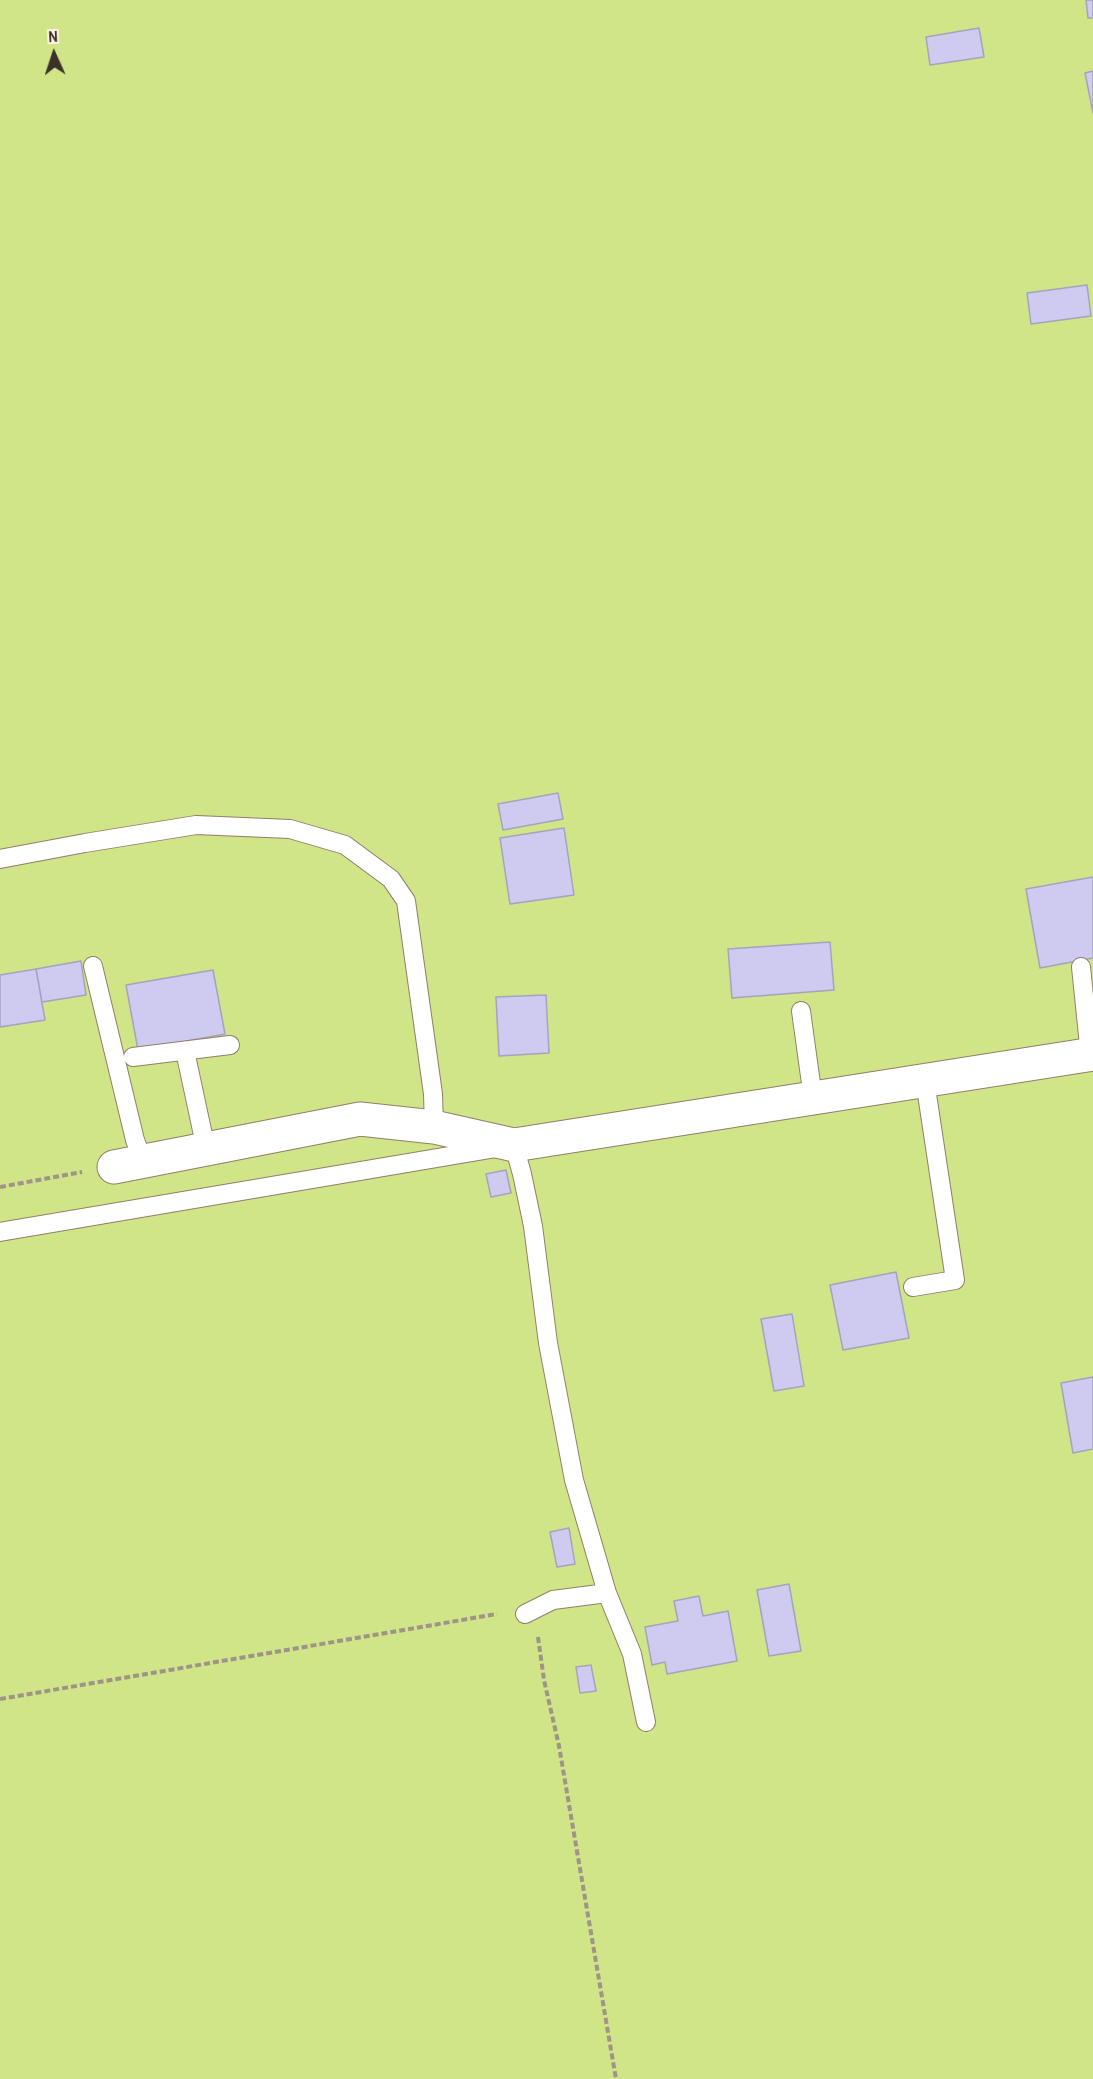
<!DOCTYPE html>
<style>
body{margin:0}
#map{position:relative;width:1093px;height:2079px;overflow:hidden;background:#fff3e4;font-family:"Archivo Narrow",sans-serif}
canvas{display:block}
.north{position:absolute;left:24px;top:24px;width:60px;height:60px;-webkit-text-stroke:4px #fff3e4;paint-order:stroke;rotate:357deg;font-size:16px;font-weight:700;line-height:24px;text-align:center;color:#3a3229}
.north::after{content:'';display:block;margin:auto;width:21px;height:27px;background:#3a3229;clip-path:polygon(50% 0,100% 100%,50% 72%,0 100%)}
</style>
<div id="map">
<canvas width="1093" height="2079"></canvas>
<div class="north">N</div>
</div>
<script>
const ctx = document.querySelector('canvas').getContext('2d');
ctx.lineJoin = 'round';
function fill(path, color) { ctx.fillStyle = color; ctx.fill(path, 'evenodd'); }
const toPath = rows => new Path2D(rows.map(r => 'M' + r).join(''));
function stroke(path, color, width, dash) { ctx.strokeStyle = color; ctx.lineWidth = width; ctx.lineCap = dash ? 'butt' : 'round'; ctx.setLineDash(dash || []); ctx.stroke(path); }
fill(toPath([
 [0,0,1093,0,1093,2079,0,2079]
]), '#d0e488');
const building = toPath([
 [1086,0,1093,0,1093,18,1088,18,1086,0],
 [979,28,984,57,930,65,926,37,979,28],
 [1093,71,1093,113,1085,73,1093,71],
 [1087,285,1091,316,1031,324,1027,293,1087,285],
 [558,793,563,819,503,830,498,804,558,793],
 [564,828,574,895,510,904,500,838,564,828],
 [1093,877,1093,958,1040,968,1026,889,1093,877],
 [830,942,834,990,732,998,728,949,830,942],
 [81,961,86,995,42,1002,36,969,81,961],
 [36,969,45,1020,0,1027,0,975,36,969],
 [213,970,225,1034,138,1050,126,985,213,970],
 [546,995,549,1053,499,1056,496,997,546,995],
 [506,1170,511,1193,491,1197,486,1174,506,1170],
 [896,1272,909,1338,843,1350,830,1285,896,1272],
 [792,1314,804,1386,774,1391,761,1319,792,1314],
 [1093,1377,1093,1449,1073,1453,1061,1383,1093,1377],
 [569,1528,575,1564,557,1567,550,1532,569,1528],
 [789,1584,801,1651,769,1656,757,1590,789,1584],
 [699,1596,703,1616,728,1611,737,1661,667,1674,665,1662,652,1665,645,1627,678,1621,674,1601,699,1596],
 [591,1665,596,1691,580,1693,576,1667,591,1665]
]);
fill(building, '#cecaf0');
stroke(building, '#a5a3be', 1.5);
const service = toPath([
 [0,859,85,843,196,825,290,829,345,845,391,879,406,901,433,1094,434,1127],
 [93,966,135,1140,143,1161],
 [1081,967,1090,1055],
 [801,1011,813,1098],
 [185,1051,206,1149],
 [133,1057,230,1045],
 [0,1232,514,1145,522,1174,533,1226,548,1343,574,1480,607,1593],
 [913,1287,955,1280,925,1081],
 [525,1614,553,1600,607,1593,632,1654,646,1722]
]);
const minor = toPath([
 [114,1167,360,1119,434,1127,514,1145,1093,1054]
]);
stroke(service, '#917f68', 20);
stroke(minor, '#917f68', 35);
stroke(toPath([
 [0,1187,82,1172],
 [538,1637,544,1680,559,1746,616,2079],
 [0,1699,497,1614]
]), '#9e9488', 4, [6, 3]);
stroke(service, '#fff', 18);
stroke(minor, '#fff', 33);
</script>
